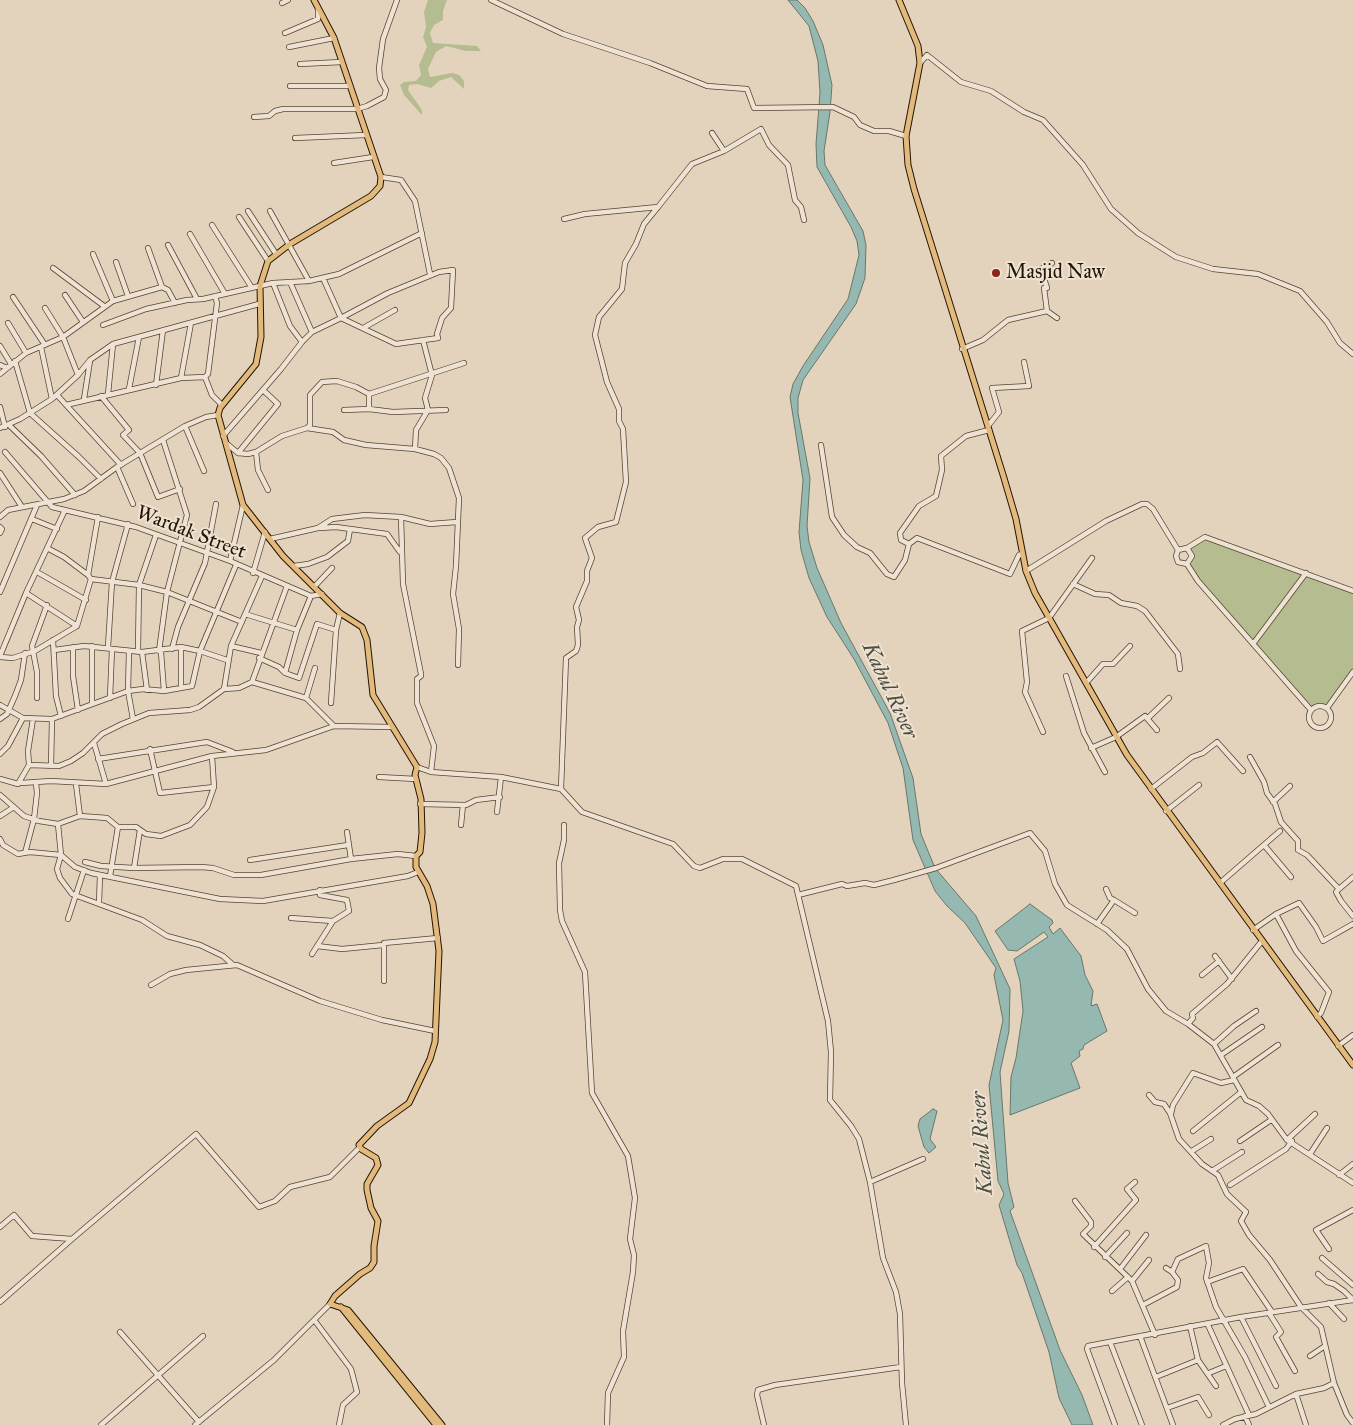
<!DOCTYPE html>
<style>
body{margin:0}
canvas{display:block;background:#e4d3bc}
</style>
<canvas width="1353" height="1425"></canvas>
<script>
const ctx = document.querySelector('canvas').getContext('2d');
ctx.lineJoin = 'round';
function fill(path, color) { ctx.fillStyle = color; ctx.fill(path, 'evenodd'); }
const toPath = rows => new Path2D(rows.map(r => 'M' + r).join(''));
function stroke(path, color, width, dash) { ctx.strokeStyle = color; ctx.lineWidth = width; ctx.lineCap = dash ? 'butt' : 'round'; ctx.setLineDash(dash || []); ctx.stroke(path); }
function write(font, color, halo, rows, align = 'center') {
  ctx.font = font + ' "IM FELL Great Primer",serif'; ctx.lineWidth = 4; ctx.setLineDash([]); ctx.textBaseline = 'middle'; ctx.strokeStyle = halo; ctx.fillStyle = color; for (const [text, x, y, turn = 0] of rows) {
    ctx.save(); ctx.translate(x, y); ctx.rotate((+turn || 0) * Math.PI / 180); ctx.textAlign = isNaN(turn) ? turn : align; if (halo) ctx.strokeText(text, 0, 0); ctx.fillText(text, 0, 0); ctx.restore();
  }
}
fill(toPath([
 [428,0,447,0,443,11,443,20,434,25,430,33,433,43,477,46,481,51,466,51,446,46,436,52,428,69,430,77,452,73,459,75,464,81,464,89,451,77,439,81,431,88,417,84,409,85,408,90,422,110,422,115,404,95,400,85,404,82,416,81,421,75,419,65,427,47,423,37,426,27,424,12],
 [1205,537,1353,591,1353,672,1327,708,1319,706,1311,710,1198,581,1187,564,1192,559,1187,548]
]), '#b5bc8f');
const water = toPath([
 [788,0,797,0,805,8,813,21,823,45,832,85,830,112,824,151,825,165,863,231,866,245,865,278,856,304,803,380,798,398,798,413,810,478,807,526,809,542,817,568,841,623,890,713,913,778,921,834,935,868,976,916,1010,989,1009,1031,1000,1072,1008,1183,1014,1207,1010,1211,1060,1350,1082,1395,1093,1425,1072,1425,1059,1398,1049,1352,1022,1273,1017,1265,999,1205,1004,1194,998,1181,989,1085,1003,1020,994,975,996,968,965,923,947,906,935,891,913,840,903,768,888,723,854,659,827,617,809,578,801,550,799,532,803,480,790,397,793,384,803,366,848,299,859,255,857,241,851,227,817,167,816,144,820,93,818,61,809,26,788,0],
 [1030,904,1052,920,1053,923,1049,927,1053,934,1060,928,1081,956,1085,975,1093,991,1091,1006,1097,1004,1107,1031,1084,1045,1083,1049,1079,1051,1080,1056,1071,1063,1080,1088,1010,1115,1011,1077,1016,1058,1023,1011,1020,981,1014,959,1048,937,1044,932,1017,951,1008,950,995,931,1030,904],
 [933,1109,937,1111,930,1139,936,1147,929,1153,924,1147,918,1126,920,1119,933,1109]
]);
fill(water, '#95b8b1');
stroke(water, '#69776a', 1);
const minor = toPath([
 [491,0,563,34,650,63,707,86,747,89,754,108,833,107,854,117,860,125,874,131,889,131,906,136],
 [282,3,288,0],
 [285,33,318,19,318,8],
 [289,47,334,38],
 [920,63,927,55,961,82,991,91,1024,112,1043,120,1083,165,1111,209,1138,233,1176,257,1213,269,1258,274,1300,291,1327,322,1340,343,1353,354],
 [300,64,342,62],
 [290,86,350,86],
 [254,117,269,116,275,111,283,109,357,109,367,106,384,97,386,90,380,79,379,68,383,39,397,0],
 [712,133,724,151],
 [295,138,366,135],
 [334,163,373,157],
 [381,177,401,180,415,201,430,274],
 [248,211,276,254],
 [270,211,309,281],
 [239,217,268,261],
 [564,219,585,214,658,207,692,164,724,151,761,129,769,145,788,165,795,200,801,207,804,220],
 [212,225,252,288],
 [190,234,225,294],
 [168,245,197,299],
 [148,248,162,287],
 [93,254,113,301],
 [116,262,128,296],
 [53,268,104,306],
 [290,282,312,332],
 [273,283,290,326,302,342],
 [65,295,83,322],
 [13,297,45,345],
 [45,308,63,337,78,375],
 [1047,311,1044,288,1047,288,1041,269,1052,263],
 [8,323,26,353],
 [103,325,146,309,187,300,203,299,273,283,309,281,339,274,422,233],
 [365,327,395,310],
 [0,346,11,364],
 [41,347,52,399],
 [962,349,983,340,1008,320,1047,311,1057,318],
 [15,361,30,413,79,457,101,479],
 [0,365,7,368],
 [0,374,26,353,63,337,113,301,162,287,168,290,175,303],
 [205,377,212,395,221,404,220,408],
 [181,378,191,323],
 [156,385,163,330],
 [129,389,139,337],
 [108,394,113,344],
 [369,394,464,363],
 [57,395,121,465],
 [101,396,129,430,123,435,140,453,158,497,180,489],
 [84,399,90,361],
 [66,405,181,378,205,377,208,374,217,303,215,296],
 [0,407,5,427],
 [369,409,393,412,446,410],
 [9,425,41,456,75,495],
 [185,426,204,471],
 [988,426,999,412,992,388,1029,386,1024,362],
 [0,428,20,419,52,399,78,375,90,360,113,344,259,304],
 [307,428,333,432,344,440,366,445,415,449,434,454,441,458,449,468,459,498,456,566,453,594,459,629,458,665],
 [223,436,281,369,302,342,312,332,341,318,388,293,439,272,453,270,451,308,442,318,437,334,438,338,396,344,341,318,323,278],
 [226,443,238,453,248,454,256,452,282,436,307,428,310,425,310,395,322,382,337,381,356,387,369,394,369,409,344,410],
 [821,445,832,517,844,535,857,547,870,553,887,574,894,577,905,560,909,544,917,538,1010,574,1019,555,1022,554],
 [415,449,416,430,428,410,425,398,432,375,423,340],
 [5,452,52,507,136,527,230,561,311,596,322,594],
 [256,452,258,470,268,490],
 [238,453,278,404,263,390],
 [117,467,133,504],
 [0,473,22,507],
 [0,517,8,510,64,499,84,491,117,467,185,426,206,417,218,415],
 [401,517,403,584,421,674,421,676,417,679,417,703,434,746,431,772],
 [32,519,57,529],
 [0,527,2,529,0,533],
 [320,528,336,527,387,534,400,552],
 [270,539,318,528,332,519,365,515,401,517,430,524,457,522],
 [909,544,901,540,900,533,919,506,936,496,942,470,941,456,966,436,989,430],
 [47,548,64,557,88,575],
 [1187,548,1192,556,1187,564],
 [230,561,243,505],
 [1187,564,1178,562,1176,556,1178,550,1187,548,1205,537,1353,591],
 [1187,564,1198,581,1311,710],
 [294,566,308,564,327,557,348,541,350,529],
 [1026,571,1106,521,1142,504,1147,504,1153,509,1178,550],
 [37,572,86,600],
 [253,573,265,532],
 [91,579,139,585,167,592,242,622],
 [1073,584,1095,594,1109,595,1121,603,1137,606,1145,611,1178,654,1180,669],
 [314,587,332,568],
 [0,592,37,505],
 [26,593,77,626],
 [245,614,297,630],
 [53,640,56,696,61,716],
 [1253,644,1306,573],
 [92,646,92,704],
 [231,646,261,653],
 [73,647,73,676,78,710],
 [108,647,112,582,128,524],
 [172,649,178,627,205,563,216,504],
 [54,650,84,646,142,652,181,647,200,651,227,660],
 [129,651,128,691,133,719],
 [138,651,139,585,156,535],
 [159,651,167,592,187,515,163,440],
 [142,652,147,690],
 [161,652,164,691],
 [0,656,26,593,65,510],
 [0,657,13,658,35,651,77,626,91,579,88,575,98,517],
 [259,658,279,667,285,673,299,678,317,624,336,630],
 [285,673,297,630,311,596],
 [1066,676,1084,733,1105,772],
 [252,682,287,586],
 [1086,683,1103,664,1113,664,1130,646],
 [181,687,181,647],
 [224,689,231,646,262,576],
 [37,698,37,672,32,646,47,605],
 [110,698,112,649],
 [306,698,315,668],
 [331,703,336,630,340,613],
 [0,705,23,718,52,719,128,691,143,689,164,691,192,686,200,651,236,565],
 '1309 717a11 11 0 1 1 22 0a11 11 0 1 1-22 0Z',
 [1327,708,1353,672],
 [1148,718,1169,698],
 [0,719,7,714,15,696,21,680,25,653],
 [1043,732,1025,692,1027,682,1022,631,1049,618,1092,558],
 [94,743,106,784],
 [1091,748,1116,737,1145,716,1157,730],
 [150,749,160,793,214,787],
 [0,754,8,746,23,718],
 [1250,757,1264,782,1267,793,1275,804,1281,822,1298,841,1298,850,1307,855,1339,889,1336,892,1341,901,1353,916],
 [98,759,207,742,233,752],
 [29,765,28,751,33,719],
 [51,766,52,719],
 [417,767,431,772,501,777,561,789,582,812,673,844,694,866,700,868,723,859,742,859,796,886,828,1021,831,1052,830,1100,851,1126,859,1139,870,1182,883,1258,896,1292,900,1314,902,1383,906,1425],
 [379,777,416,779],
 [0,779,18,784,29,765,59,766,71,761,83,753,102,734,122,724,149,713,190,710,199,707,224,689,239,688,252,682,306,698,334,726,392,727],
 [21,783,51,781,106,784,212,756,266,750,334,726],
 [76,784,80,816],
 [561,789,566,658,576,651,578,645,577,627,579,620,576,607,587,581,587,571,592,558,585,538,598,527,616,522,626,482,623,429,619,421,619,409,607,382,595,335,599,317,622,289,625,263,636,244,644,224,658,207],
 [1151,789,1192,757,1203,753,1217,742,1243,771],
 [0,795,24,816,39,821,58,824,80,816,107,818,118,827,136,827,146,834,161,836,190,825,207,807,214,787,212,756],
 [1273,802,1290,786],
 [420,804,466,805,476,800,500,797],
 [1166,811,1199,785],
 [497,812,501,777],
 [0,816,14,807],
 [58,824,61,855,57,869,60,878,72,894,142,920,167,936,200,945,223,956,232,964],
 [461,825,463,805],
 [564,825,564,840,559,863,560,910,562,921,585,972,592,1093,628,1156,635,1198,630,1239,634,1255,633,1272,623,1331,624,1357,608,1393,607,1425],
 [347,832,351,859],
 [0,839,3,845,18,854,30,852,61,855,75,867,91,873,220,899,263,901,408,876,418,872],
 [1264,845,1291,877],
 [25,853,34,819,37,793,36,783],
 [250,860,348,845],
 [85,862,101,866,134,868,201,867,213,868,234,875,261,875,351,859,398,854,416,856],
 [134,868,140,830],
 [110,876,118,827],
 [1220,883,1280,831],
 [1106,889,1110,898,1114,900],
 [1339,889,1353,877],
 [798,895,842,884,847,886,865,883,874,885,894,880,936,868,1030,833,1045,851,1055,884,1067,905,1107,930,1127,949,1148,989,1166,1011,1188,1024,1214,1044,1246,1100,1259,1106,1268,1114,1287,1140,1353,1183],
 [99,903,100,875],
 [1276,914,1296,951,1329,992,1321,1013,1317,1017],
 [291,918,333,921],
 [68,919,84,870],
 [1097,924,1114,900,1135,913],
 [1253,930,1276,914,1299,903,1316,927,1323,941,1353,924],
 [317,946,342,949,383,945],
 [312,954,333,921,349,911,347,900,320,895,320,890],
 [1215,956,1232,979],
 [1202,975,1219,961],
 [384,981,384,943,438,938],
 [151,985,170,974,186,970,237,965,320,1001,382,1020,435,1031],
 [1188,1024,1193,1018,1192,1014,1227,984,1262,941],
 [1214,1044,1234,1026,1256,1011],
 [1338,1046,1353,1035],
 [1221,1055,1262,1027],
 [1233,1077,1278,1045],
 [1149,1095,1155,1102,1164,1104,1170,1113,1179,1139,1202,1164,1218,1175,1227,1194,1246,1212,1241,1221,1249,1235,1270,1260,1301,1307,1321,1327,1334,1383,1347,1415,1353,1423],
 [1171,1114,1173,1105,1193,1073,1221,1083,1234,1080],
 [1193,1131,1240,1093],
 [1287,1140,1315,1114],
 [1240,1141,1271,1120],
 [1192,1151,1211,1139],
 [1310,1154,1327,1128],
 [1212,1171,1242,1152],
 [1339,1175,1353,1164],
 [870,1182,923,1159],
 [1230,1185,1286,1149,1292,1141],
 [1075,1201,1091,1222,1091,1226,1083,1234,1132,1281,1155,1335],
 [0,1227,14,1215,32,1236,72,1239,196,1134,259,1207,275,1201,290,1187,330,1177,359,1148],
 [1094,1247,1136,1200,1127,1189,1135,1182],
 [1329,1249,1316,1230,1353,1210],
 [1105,1257,1127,1233],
 [1322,1258,1353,1285],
 [1120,1269,1146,1235],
 [1172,1272,1178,1259,1206,1246,1209,1263,1206,1278,1216,1307,1245,1357,1269,1407],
 [1318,1274,1327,1282,1334,1284,1344,1291,1353,1300],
 [1132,1281,1149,1260],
 [1207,1282,1243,1269,1272,1312],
 [1112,1291,1128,1277],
 [0,1302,72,1239],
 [1329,1303,1344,1319],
 [1143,1305,1177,1287,1178,1280,1172,1272,1166,1268],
 [1269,1313,1281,1332,1276,1337,1295,1371],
 [1241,1317,1276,1386],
 [315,1321,351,1369,357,1392,343,1405,339,1425],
 [1208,1325,1249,1415],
 [1190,1326,1198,1360,1216,1386],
 [120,1332,199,1422],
 [1140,1336,1173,1425],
 [1110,1342,1142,1425],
 [1310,1356,1325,1346],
 [1209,1373,1226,1366],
 [1156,1377,1198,1360],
 [1296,1394,1306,1425],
 [1167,1408,1198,1397,1209,1415],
 [1245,1416,1249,1425],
 [101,1425,203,1336],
 [195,1425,274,1360,330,1304],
 [764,1425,757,1395,758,1390,775,1385,901,1367],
 [1115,1425,1087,1349,1088,1346,1241,1317,1353,1300],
 [1223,1425,1235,1419,1256,1414,1296,1394,1324,1388,1334,1383]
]);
const major = toPath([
 [314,0,334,38,381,177,380,186,371,196,290,244,268,261,260,286,261,337,256,364,220,408,218,415,243,505,283,556,340,613,362,627,367,640,373,695,417,767,415,775,421,799,422,833,420,852,416,856,416,867,427,886,433,904,439,951,435,1042,430,1059,409,1103,377,1126,359,1145,361,1149,376,1158,378,1165,367,1184,367,1190,371,1208,378,1221,374,1246,374,1262,370,1268,360,1274,335,1296,330,1304,348,1310,442,1425],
 [899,0,918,46,920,63,906,136,908,165,914,189,1004,478,1016,519,1026,571,1035,593,1127,755,1353,1065],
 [341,1307,436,1425]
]);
stroke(minor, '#56442f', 6);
stroke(major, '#261500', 7);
stroke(minor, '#ede2d3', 4.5);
stroke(major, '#e2ba7e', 5);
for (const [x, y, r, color] of [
 [996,273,5,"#8f2418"]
]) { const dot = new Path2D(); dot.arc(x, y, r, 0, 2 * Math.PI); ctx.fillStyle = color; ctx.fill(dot); stroke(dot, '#ede2d3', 2); }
write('20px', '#261500', '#ede2d3', [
 ["Masjid Naw",1006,273]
], 'left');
write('20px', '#261500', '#ede2d3', [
 ["Wardak Street",191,533,21]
]);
write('italic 21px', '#4d4e3e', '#ede2d3', [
 ["Kabul River",889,691,65],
 ["Kabul River",983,1143,-94]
]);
</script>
